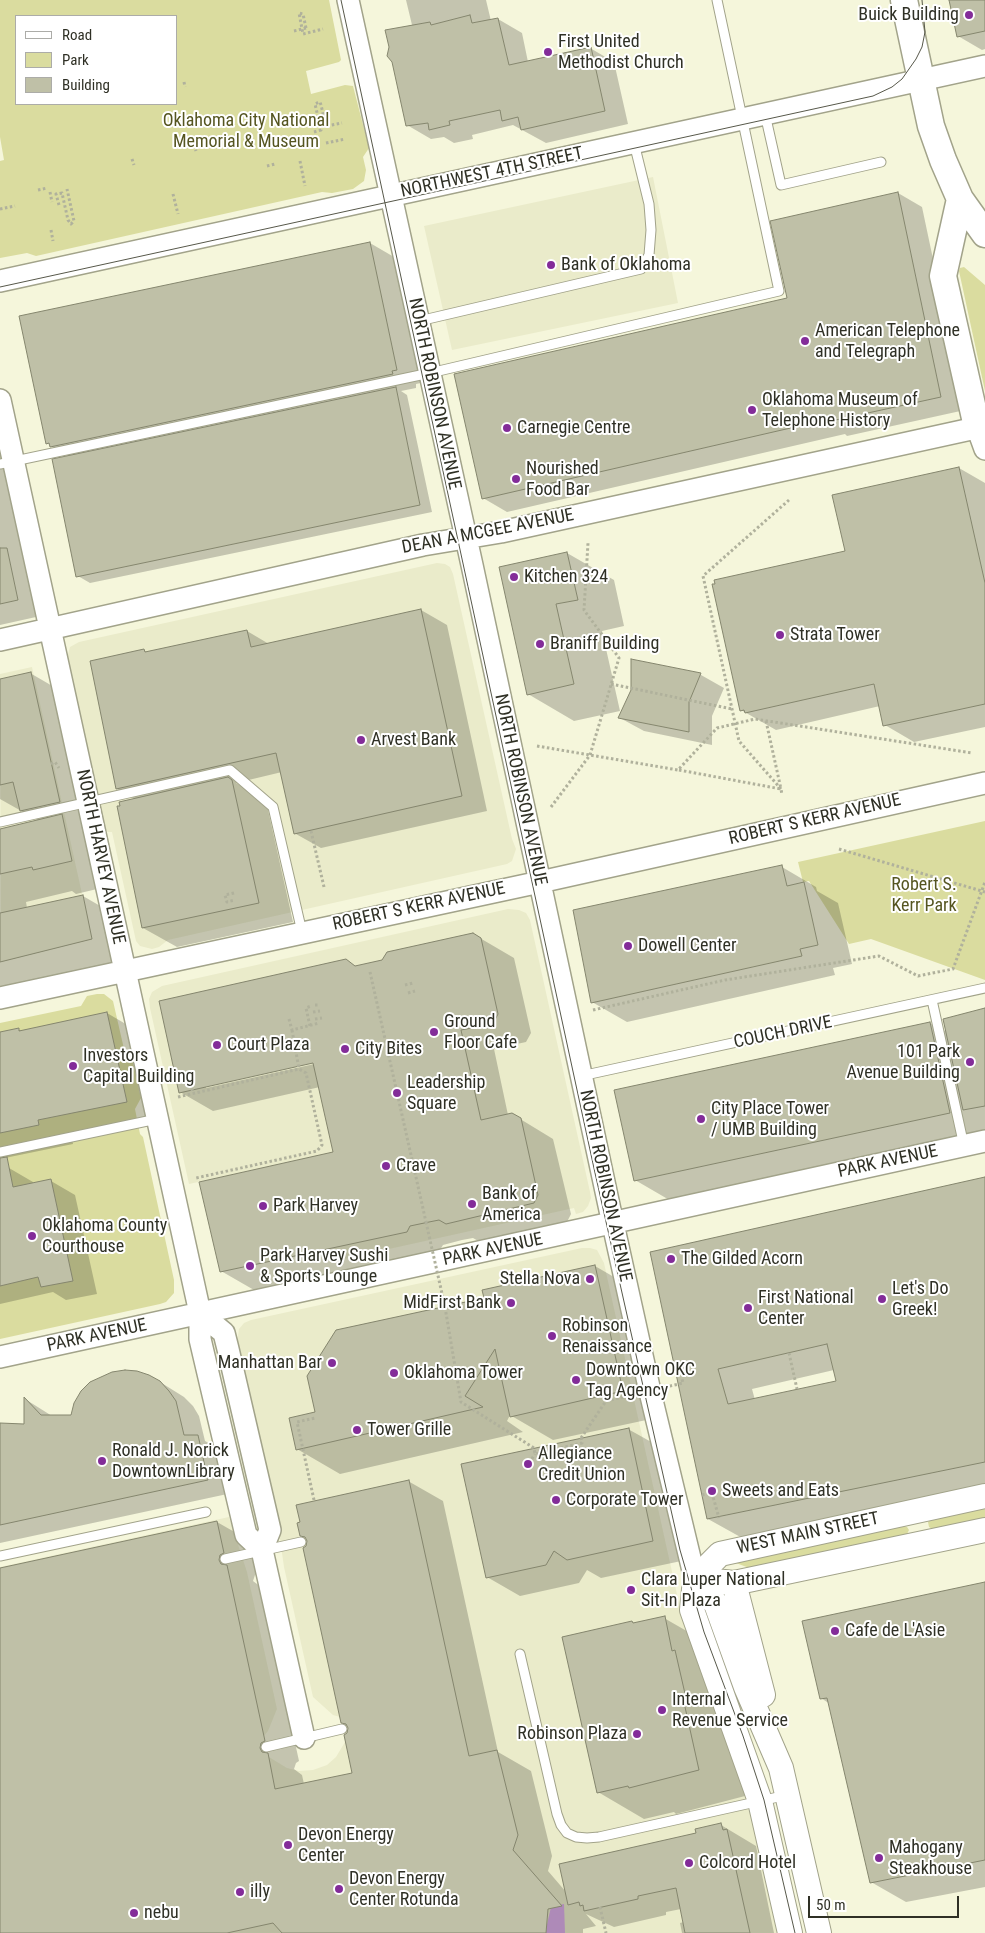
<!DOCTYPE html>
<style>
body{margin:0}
#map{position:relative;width:985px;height:1933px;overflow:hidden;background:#f5f6db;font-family:"Roboto Condensed",sans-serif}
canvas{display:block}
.legend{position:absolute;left:15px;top:15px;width:162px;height:90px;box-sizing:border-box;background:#fff;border:1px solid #acaca8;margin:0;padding:6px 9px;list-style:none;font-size:15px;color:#2f3025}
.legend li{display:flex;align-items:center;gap:10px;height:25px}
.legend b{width:25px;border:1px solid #acaca8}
.scale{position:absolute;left:808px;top:1896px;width:151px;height:22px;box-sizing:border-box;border:2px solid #2f3025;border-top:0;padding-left:6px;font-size:15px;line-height:18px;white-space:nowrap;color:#2f3025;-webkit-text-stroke:4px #fff;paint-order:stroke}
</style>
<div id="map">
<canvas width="985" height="1933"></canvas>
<ul class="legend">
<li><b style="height:6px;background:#fff"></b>Road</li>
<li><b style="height:14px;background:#dadc9f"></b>Park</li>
<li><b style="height:14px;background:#bfc0a7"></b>Building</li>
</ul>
<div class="scale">50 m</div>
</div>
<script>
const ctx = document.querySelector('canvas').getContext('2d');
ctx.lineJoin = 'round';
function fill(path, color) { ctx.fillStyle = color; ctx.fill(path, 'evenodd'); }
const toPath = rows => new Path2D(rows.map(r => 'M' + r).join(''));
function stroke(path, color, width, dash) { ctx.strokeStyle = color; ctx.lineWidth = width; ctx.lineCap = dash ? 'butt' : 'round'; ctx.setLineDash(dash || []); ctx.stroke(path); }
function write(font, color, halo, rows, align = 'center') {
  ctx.font = font + ' "Roboto Condensed",sans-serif'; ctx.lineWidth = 4; ctx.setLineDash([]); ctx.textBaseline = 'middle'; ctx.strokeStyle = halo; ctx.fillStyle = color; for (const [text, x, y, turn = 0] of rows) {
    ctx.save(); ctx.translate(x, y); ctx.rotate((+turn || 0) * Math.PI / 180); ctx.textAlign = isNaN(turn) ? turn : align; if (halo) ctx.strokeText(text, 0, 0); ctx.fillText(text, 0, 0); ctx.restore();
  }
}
fill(toPath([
 [653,177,678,303,452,350,424,226],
 [437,563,445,564,450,567,453,574,512,839,516,849,512,861,507,864,168,940,159,947,152,949,140,946,136,941,112,832,108,832,104,829,67,658,70,647,79,642],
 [32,667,92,939,1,962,0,674],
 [508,909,519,910,526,913,530,920,590,1192,591,1198,588,1206,583,1212,576,1214,574,1208,335,1261,312,1157,189,1184,150,1008,149,999,152,992,162,986],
 [582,1248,590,1248,597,1250,604,1263,680,1608,745,1788,779,1933,0,1933,0,1567,229,1517,247,1572,277,1709,268,1731,264,1736,269,1757,287,1768,299,1771,313,1770,327,1765,336,1757,345,1742,340,1717,333,1715,313,1697,284,1567,278,1525,237,1343,239,1329,244,1323,251,1320]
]), '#eaebca');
fill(toPath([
 [0,0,329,0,341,60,339,62,306,71,311,94,345,85,353,86,369,148,363,157,366,170,364,181,353,189,332,193,322,192,36,256,27,253,0,258,0,161,4,160,0,137],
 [16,16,176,16,176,104,16,104],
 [964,267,985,285,985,391,959,271,960,268],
 [985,821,985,980,871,939,849,944,809,881,803,882,798,862],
 [97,994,104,994,113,1001,127,1062,133,1062,141,1098,135,1109,140,1134,143,1137,174,1280,174,1293,166,1302,160,1304,0,1339,0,1023,81,1006,87,996],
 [985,1507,985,1518,934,1530,929,1527,928,1522,931,1519],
 [903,1526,907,1527,909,1530,906,1536,752,1569,736,1563]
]), '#dadc9f');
fill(toPath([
 [564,1904,565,1933,545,1933,551,1907]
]), '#daade7');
fill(toPath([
 [406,0,486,0,491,21,498,19,522,33,528,62,590,48,614,62,628,124,546,143,513,125,472,135,473,139,454,143,444,137,431,139,407,125,387,31,412,25],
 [950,0,985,0,985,49,982,50,958,36],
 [898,193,922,207,965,410,847,436,845,434,507,512,483,498,789,299],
 [370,243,394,257,421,383,416,384,416,388,401,391,407,395,432,512,90,583,78,576,69,457,47,443],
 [0,414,45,615,0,625],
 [959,468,985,483,985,727,914,742,885,725,880,706,776,730,741,710],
 [567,553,614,580,624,626,602,631,620,711,574,721,528,694],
 [421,610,447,625,487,811,321,848,296,834,282,772,236,783,266,801,293,922,177,947,143,928,135,799,117,789,144,651,149,653,247,631,269,644],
 [632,661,701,675,724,688,712,716,712,745,644,731,620,718,632,690],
 [30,673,73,698,114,885,76,894,72,891,26,902,27,908,83,896,126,921,134,964,0,995,0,830,39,821,0,799,0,680],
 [782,867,816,887,817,891,838,903,852,964,833,968,835,975,627,1022,592,1002],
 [473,934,514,958,531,1033,526,1042,494,1049,508,1115,512,1114,553,1139,571,1214,567,1222,480,1242,473,1238,462,1240,443,1245,440,1250,254,1290,221,1271,334,1153,320,1087,213,1111,180,1092,346,961,357,967],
 [319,1061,319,1063,206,1088,206,1086],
 [985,1011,985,1139,678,1205,635,1180,930,1023,947,1032],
 [107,1013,141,1033,161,1122,72,1139,73,1144,0,1159,0,1033,18,1029,23,1032],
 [9,1168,33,1182,33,1184,51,1181,75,1195,97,1294,66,1300,53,1292,0,1304,0,1170],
 [985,1178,985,1489,744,1539,708,1519,652,1252],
 [834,1370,837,1382,755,1400,752,1389],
 [595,1266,638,1291,665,1416,553,1440,510,1415,507,1421,523,1432,340,1474,297,1449,316,1413,485,1299],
 [160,1382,184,1397,193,1406,199,1416,205,1441,222,1450,232,1493,0,1543,0,1425,25,1425,25,1399,52,1416,71,1416],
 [628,1429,662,1448,686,1560,601,1578,587,1570,579,1583,520,1596,487,1577],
 [408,1481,443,1501,498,1752,531,1771,552,1856,548,1871,566,1892,721,1825,756,1846,774,1933,682,1933,680,1923,684,1922,681,1909,666,1912,666,1915,614,1927,586,1914,596,1926,583,1929,583,1933,0,1933,0,1569,217,1522,252,1542,258,1573,255,1575,253,1581,261,1587,299,1761,296,1763,294,1769,302,1775,304,1784,353,1774,348,1734,349,1728,342,1722,307,1547,307,1539,301,1535],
 [985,1583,985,1887,906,1902,871,1882,830,1704,821,1698],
 [664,1618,711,1645,745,1796,676,1814,674,1812,644,1819,598,1792,632,1622,635,1624]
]), '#0003');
const building = toPath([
 [949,0,985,0,985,31,957,37,949,0],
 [470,15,472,23,498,18,509,65,591,47,605,111,521,130,518,117,502,121,500,110,449,121,450,125,429,130,428,123,406,126,392,62,387,56,389,47,385,30,430,22,431,25,470,15],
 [898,192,941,397,822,423,821,421,482,499,454,374,787,298,770,221,898,192],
 [370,242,397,370,392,371,393,374,50,447,49,443,46,444,19,316,370,242],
 [396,387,420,505,76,577,52,459,396,387],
 [959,467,985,583,985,704,883,726,874,684,745,713,744,710,740,711,712,584,715,584,714,580,845,551,832,495,959,467],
 [0,548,7,548,18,600,0,604,0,548],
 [567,552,578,600,556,604,574,684,527,695,499,567,567,552],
 [421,609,462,796,294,834,276,753,116,789,90,661,144,649,145,652,247,630,251,647,421,609],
 [631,659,701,673,689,702,689,732,618,718,631,690,631,659],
 [31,672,60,802,20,811,13,782,0,785,0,679,31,672],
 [228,777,232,780,259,903,142,928,117,806,120,806,119,802,228,777],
 [62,814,72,861,33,870,32,867,0,874,0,829,62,814],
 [782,865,787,886,804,882,818,945,800,949,802,956,591,1003,573,910,782,865],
 [83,895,92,939,0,962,0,913,83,895],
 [473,933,481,938,498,1014,493,1024,461,1030,481,1120,512,1113,521,1118,538,1195,534,1203,446,1224,439,1220,429,1222,410,1226,407,1232,220,1272,199,1182,333,1152,313,1063,179,1093,159,1001,346,959,355,966,382,960,387,952,473,933],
 [985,1008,985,1106,963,1110,943,1019,985,1008],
 [107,1012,127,1102,38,1120,39,1125,0,1133,0,1032,19,1028,19,1031,107,1012],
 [930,1022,950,1113,634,1181,614,1090,930,1022],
 [7,1157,13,1187,51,1179,73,1281,41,1287,38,1277,0,1286,0,1158,7,1157],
 [985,1177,985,1462,707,1519,650,1252,985,1177],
 [827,1344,836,1381,728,1404,718,1369,827,1344],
 [595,1265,623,1391,510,1417,495,1349,465,1396,483,1407,296,1450,289,1418,315,1412,307,1376,336,1330,484,1298,482,1290,595,1265],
 [125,1370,137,1371,149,1375,160,1381,169,1391,176,1401,184,1435,198,1435,208,1480,0,1525,0,1423,24,1424,24,1397,41,1415,71,1415,74,1403,81,1391,90,1382,112,1372,125,1370],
 [629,1428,653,1541,567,1560,554,1551,546,1565,486,1578,461,1464,629,1428],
 [409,1480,469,1756,497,1750,518,1835,513,1850,562,1906,548,1909,546,1933,282,1933,273,1923,227,1933,0,1933,0,1568,217,1521,224,1553,220,1555,219,1560,221,1564,227,1565,265,1741,261,1743,260,1748,262,1752,268,1753,275,1789,352,1773,344,1735,347,1733,348,1728,346,1724,341,1723,303,1548,306,1546,307,1541,305,1537,300,1536,297,1523,300,1522,296,1505,409,1480],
 [985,1582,985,1860,870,1883,827,1698,820,1699,802,1621,985,1582],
 [665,1616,672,1651,675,1650,686,1698,683,1698,699,1770,629,1788,628,1786,597,1793,562,1637,632,1621,633,1623,665,1616],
 [721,1823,723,1830,727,1829,750,1933,685,1933,676,1888,638,1896,638,1899,584,1911,583,1905,580,1906,579,1902,568,1905,559,1864,696,1833,695,1829,721,1823]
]);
fill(building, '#bfc0a7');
stroke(building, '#85866e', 1);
const service = toPath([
 [765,114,781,185,881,162],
 [419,321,641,269,649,255,651,230,649,204,634,143],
 [0,464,430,373,779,291,717,0],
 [0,822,230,770,273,807,302,932],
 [932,1000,964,1146],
 [581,1076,985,988],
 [0,1152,157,1119],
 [0,1556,206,1512],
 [225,1559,301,1542],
 [520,1654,557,1814,561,1825,567,1833,576,1837,587,1838,599,1837,787,1795],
 [266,1747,342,1729]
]);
const tertiary = toPath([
 [348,0,472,565,613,1224,651,1396,695,1579],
 [0,281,985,66],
 [0,400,200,1313,200,1339,246,1535,262,1550],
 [977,427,985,449],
 [0,640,423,545,501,532,985,426],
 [0,998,540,882,985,783],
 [200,1313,224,1333,228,1349,270,1530,262,1550,304,1738],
 [0,1357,985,1141]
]);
const secondary = toPath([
 [695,1579,716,1604,746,1687,781,1768,819,1933],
 [695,1579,692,1610,760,1801,790,1933],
 [695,1579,720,1554,985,1496],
 [695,1579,734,1583,985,1530],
 [734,1583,763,1695]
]);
const primary = toPath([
 [904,0,931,126,943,160,960,199,985,234],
 [960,199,943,276,977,427]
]);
stroke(service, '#a2a38a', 11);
stroke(tertiary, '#a2a38a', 24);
stroke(secondary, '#a2a38a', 26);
stroke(primary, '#a2a38a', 29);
stroke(toPath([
 [306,28,303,14,299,13,303,34,323,29],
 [184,82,185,87],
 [314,132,321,130,315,104,317,103,320,102,321,105,326,126,342,123],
 [211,138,213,147],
 [326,143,345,139],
 [194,145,196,151],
 [132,159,134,165],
 [300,161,305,186],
 [267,166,275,164],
 [38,190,47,188],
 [50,192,52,202],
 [173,194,178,214],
 [59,205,56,194,62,193,68,220,71,224,74,221,67,189],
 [0,209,15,206],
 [51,230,53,241],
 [611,684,732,709],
 [766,721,781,789],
 [537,746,678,770,717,728,755,719,972,753],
 [51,764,55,762,59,768],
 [679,770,781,789,782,795],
 [781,789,739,741,703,576,789,500],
 [551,807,590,755,619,658,584,610,588,543],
 [311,831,324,887],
 [839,849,985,892],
 [234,893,225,895,227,902,235,900],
 [370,972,426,1222],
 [405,985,413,983],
 [408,993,415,991],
 [315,1005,319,1005],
 [593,1010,725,980,879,956,918,976,953,969,985,882],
 [313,1012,320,1011],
 [289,1019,292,1030,319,1023],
 [315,1019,322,1018],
 [310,1026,306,1008,311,1006],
 [292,1030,299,1069],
 [174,1082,189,1079,193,1093],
 [178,1097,299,1069,306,1073,322,1145,317,1151,196,1178],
 [445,1307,461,1402,534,1448,535,1454,582,1443,581,1438],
 [529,1463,535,1454],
 [702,1495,712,1493,719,1518],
 [314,1500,297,1422,315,1418],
 [600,1907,606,1933]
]), '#b0b19c', 3, [2.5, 2.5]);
stroke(service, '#fff', 9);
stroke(tertiary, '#fff', 21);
stroke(secondary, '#fff', 24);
stroke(primary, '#fff', 26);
stroke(toPath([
 [341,0,595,1173,680,1550,704,1632,743,1736,764,1800,795,1933],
 [0,287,873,96,892,87,902,79,916,59,922,47,925,32,922,0]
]), '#57584a', 1);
stroke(toPath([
 [294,31,306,28],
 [426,1222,445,1307],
 [789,1353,797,1389],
 [581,1438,606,1401,683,1383,682,1379]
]), '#b0b19c', 3, [2.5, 2.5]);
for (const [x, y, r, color] of [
 [969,15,5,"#832c99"],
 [548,52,5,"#832c99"],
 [551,265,5,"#832c99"],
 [805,341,5,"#832c99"],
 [752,410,5,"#832c99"],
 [507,428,5,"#832c99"],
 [516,479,5,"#832c99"],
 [514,577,5,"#832c99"],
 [780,635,5,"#832c99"],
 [540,644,5,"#832c99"],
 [361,740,5,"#832c99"],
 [628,946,5,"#832c99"],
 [434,1032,5,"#832c99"],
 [217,1045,5,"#832c99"],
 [345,1049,5,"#832c99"],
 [970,1062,5,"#832c99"],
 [73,1066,5,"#832c99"],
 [397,1093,5,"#832c99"],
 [701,1119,5,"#832c99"],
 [386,1166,5,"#832c99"],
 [472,1204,5,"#832c99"],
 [263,1206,5,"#832c99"],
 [32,1236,5,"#832c99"],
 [671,1259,5,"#832c99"],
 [250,1266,5,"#832c99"],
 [590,1279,5,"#832c99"],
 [882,1299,5,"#832c99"],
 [511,1303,5,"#832c99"],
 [748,1308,5,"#832c99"],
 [552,1336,5,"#832c99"],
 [332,1363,5,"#832c99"],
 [394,1373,5,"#832c99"],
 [576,1380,5,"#832c99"],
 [357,1430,5,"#832c99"],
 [102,1461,5,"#832c99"],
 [528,1464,5,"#832c99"],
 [712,1491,5,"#832c99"],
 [556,1500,5,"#832c99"],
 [631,1590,5,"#832c99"],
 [835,1631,5,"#832c99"],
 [662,1710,5,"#832c99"],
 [637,1734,5,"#832c99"],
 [288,1845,5,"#832c99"],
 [879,1858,5,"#832c99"],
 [689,1863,5,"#832c99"],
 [339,1889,5,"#832c99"],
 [240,1892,5,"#832c99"],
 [134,1913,5,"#832c99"]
]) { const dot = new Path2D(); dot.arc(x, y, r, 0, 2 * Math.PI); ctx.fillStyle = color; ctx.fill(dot); stroke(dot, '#fff', 2); }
write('18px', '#2f3025', '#fff', [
 ["Buick Building",959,15,"right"],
 ["First United",558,42],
 ["Methodist Church",558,63],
 ["Bank of Oklahoma",561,265],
 ["American Telephone",815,331],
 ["and Telegraph",815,352],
 ["Oklahoma Museum of",762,400],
 ["Telephone History",762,421],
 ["Carnegie Centre",517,428],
 ["Nourished",526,469],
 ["Food Bar",526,490],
 ["Kitchen 324",524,577],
 ["Strata Tower",790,635],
 ["Braniff Building",550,644],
 ["Arvest Bank",371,740],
 ["Dowell Center",638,946],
 ["Ground",444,1022],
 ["Floor Cafe",444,1043],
 ["Court Plaza",227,1045],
 ["City Bites",355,1049],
 ["101 Park",960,1052,"right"],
 ["Avenue Building",960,1073,"right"],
 ["Investors",83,1056],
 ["Capital Building",83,1077],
 ["Leadership",407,1083],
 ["Square",407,1104],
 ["City Place Tower",711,1109],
 ["/ UMB Building",711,1130],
 ["Crave",396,1166],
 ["Bank of",482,1194],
 ["America",482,1215],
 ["Park Harvey",273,1206],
 ["Oklahoma County",42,1226],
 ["Courthouse",42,1247],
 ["Park Harvey Sushi",260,1256],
 ["& Sports Lounge",260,1277],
 ["The Gilded Acorn",681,1259],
 ["Stella Nova",580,1279,"right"],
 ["Let's Do",892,1289],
 ["Greek!",892,1310],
 ["First National",758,1298],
 ["Center",758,1319],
 ["MidFirst Bank",501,1303,"right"],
 ["Robinson",562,1326],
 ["Renaissance",562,1347],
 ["Manhattan Bar",322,1363,"right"],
 ["Downtown OKC",586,1370],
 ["Tag Agency",586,1391],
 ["Oklahoma Tower",404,1373],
 ["Tower Grille",367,1430],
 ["Ronald J. Norick",112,1451],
 ["DowntownLibrary",112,1472],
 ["Allegiance",538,1454],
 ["Credit Union",538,1475],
 ["Sweets and Eats",722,1491],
 ["Corporate Tower",566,1500],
 ["Clara Luper National",641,1580],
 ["Sit-In Plaza",641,1601],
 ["Cafe de L'Asie",845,1631],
 ["Internal",672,1700],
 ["Revenue Service",672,1721],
 ["Robinson Plaza",627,1734,"right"],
 ["Devon Energy",298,1835],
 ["Center",298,1856],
 ["Mahogany",889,1848],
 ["Steakhouse",889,1869],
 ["Colcord Hotel",699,1863],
 ["Devon Energy",349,1879],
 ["Center Rotunda",349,1900],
 ["illy",250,1892],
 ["nebu",144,1913]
], 'left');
write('18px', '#555520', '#fff', [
 ["Oklahoma City National",246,121],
 ["Memorial & Museum",246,142],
 ["Robert S.",924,885],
 ["Kerr Park",924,906]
]);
write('18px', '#2f3025', '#fff', [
 ["NORTHWEST 4TH STREET",492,173,-12],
 ["NORTH ROBINSON AVENUE",434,394,78],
 ["DEAN A MCGEE AVENUE",488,532,-11],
 ["NORTH ROBINSON AVENUE",520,790,78],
 ["ROBERT S KERR AVENUE",815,820,-13],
 ["NORTH HARVEY AVENUE",100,857,78],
 ["ROBERT S KERR AVENUE",419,907,-12],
 ["COUCH DRIVE",783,1033,-12],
 ["PARK AVENUE",888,1162,-12],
 ["NORTH ROBINSON AVENUE",605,1186,78],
 ["PARK AVENUE",493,1250,-12],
 ["PARK AVENUE",97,1336,-12],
 ["WEST MAIN STREET",808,1534,-12]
]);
</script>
